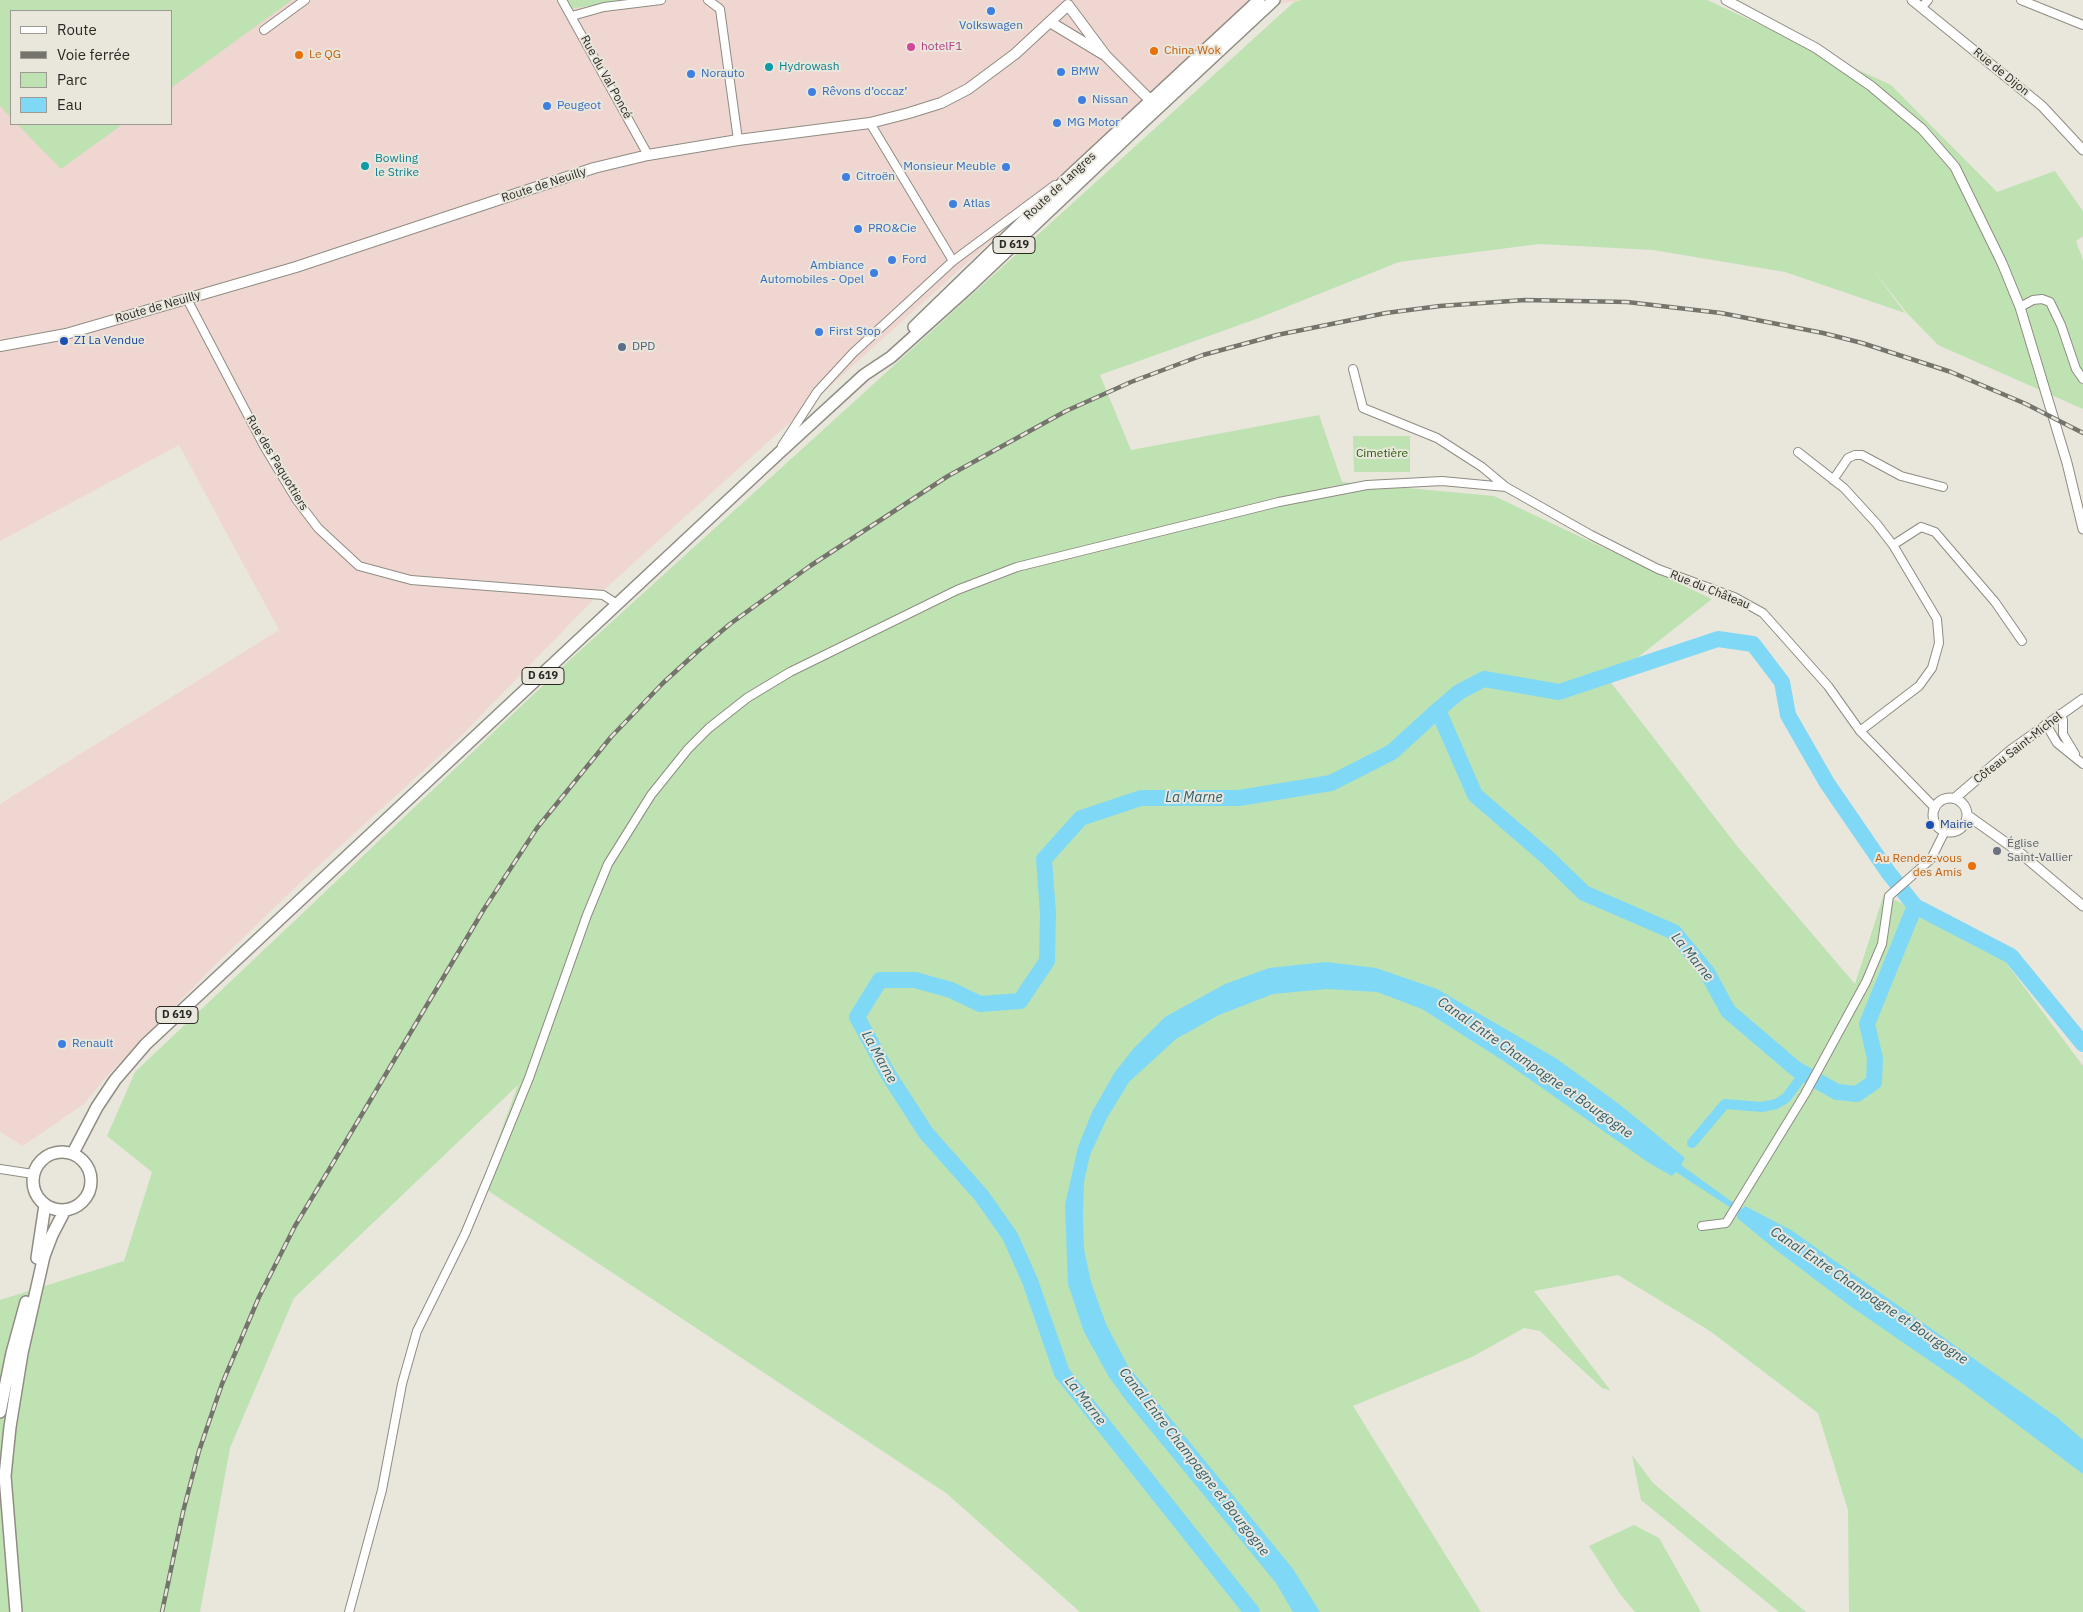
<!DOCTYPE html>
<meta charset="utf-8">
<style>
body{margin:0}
#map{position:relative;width:2083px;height:1612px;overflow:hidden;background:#e9e6dc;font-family:"IBM Plex Sans",sans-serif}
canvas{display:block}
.legend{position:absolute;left:10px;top:10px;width:162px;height:115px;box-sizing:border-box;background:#e9e6dc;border:1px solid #9d9a93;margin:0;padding:6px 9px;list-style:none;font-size:15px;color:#2a2925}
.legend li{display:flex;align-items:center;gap:10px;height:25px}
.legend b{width:25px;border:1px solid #9d9a93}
</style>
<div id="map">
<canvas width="2083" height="1612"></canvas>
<ul class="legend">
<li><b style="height:6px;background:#fff"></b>Route</li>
<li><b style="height:6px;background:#74736c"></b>Voie ferrée</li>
<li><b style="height:14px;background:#bfe2b3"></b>Parc</li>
<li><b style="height:14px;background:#80d8f7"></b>Eau</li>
</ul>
</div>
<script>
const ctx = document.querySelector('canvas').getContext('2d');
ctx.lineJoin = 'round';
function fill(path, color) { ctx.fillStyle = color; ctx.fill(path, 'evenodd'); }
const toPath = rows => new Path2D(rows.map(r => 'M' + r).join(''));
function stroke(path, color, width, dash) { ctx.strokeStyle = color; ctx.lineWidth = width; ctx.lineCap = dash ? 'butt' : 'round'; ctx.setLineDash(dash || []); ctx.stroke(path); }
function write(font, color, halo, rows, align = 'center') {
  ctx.font = font + ' "IBM Plex Sans",sans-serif'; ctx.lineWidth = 4; ctx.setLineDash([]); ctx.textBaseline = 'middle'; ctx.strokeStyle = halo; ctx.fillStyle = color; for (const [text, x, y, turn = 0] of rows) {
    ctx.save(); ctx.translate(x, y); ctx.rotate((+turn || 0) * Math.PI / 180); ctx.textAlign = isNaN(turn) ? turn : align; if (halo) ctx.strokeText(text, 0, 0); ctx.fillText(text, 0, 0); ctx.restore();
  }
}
fill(toPath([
 [0,0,565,0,570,9,626,0,1301,0,1249,9,597,596,458,739,304,879,215,965,107,1076,84,1104,23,1146,0,1132,0,804,279,630,179,445,0,541],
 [11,11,171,11,171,124,11,124]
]), '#f0d6d1');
fill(toPath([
 [0,0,292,0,171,88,171,11,11,11,11,118,0,106],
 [565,0,626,0,570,9],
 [1301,0,1707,0,1891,85,1997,192,2055,171,2083,211,2083,236,2076,241,2083,260,2083,409,1938,345,1906,312,1871,267,1905,313,1785,272,1653,250,1539,244,1399,262,1256,319,1100,375,1131,450,1319,415,1342,482,1494,496,1712,599,1609,680,1737,846,1855,984,1884,894,2001,956,2083,1066,2083,1612,1849,1612,1848,1510,1818,1413,1710,1331,1618,1275,1534,1291,1611,1391,1602,1388,1540,1331,1524,1328,1472,1357,1353,1406,1481,1612,1080,1612,946,1493,481,1186,518,1085,294,1298,230,1448,200,1612,0,1612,0,1300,124,1261,152,1172,107,1136,135,1072,573,657,1294,2],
 [17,124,123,124,61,169],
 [1353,436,1410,436,1410,472,1354,472],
 [1632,1455,1653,1483,1806,1612,1779,1612,1641,1500],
 [1634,1525,1659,1538,1701,1612,1635,1612,1620,1594,1589,1546]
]), '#bfe2b3');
fill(toPath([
 [1326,962,1376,968,1437,989,1557,1059,1619,1104,1685,1158,1681,1165,1742,1209,1745,1206,1791,1230,2058,1418,2083,1440,2083,1474,1959,1381,1853,1308,1776,1250,1737,1218,1737,1212,1676,1172,1672,1176,1649,1163,1505,1062,1422,1009,1377,992,1327,989,1273,994,1219,1015,1176,1039,1129,1082,1107,1118,1090,1155,1084,1182,1083,1213,1084,1249,1091,1282,1106,1324,1128,1366,1293,1569,1320,1612,1293,1612,1276,1583,1128,1403,1109,1377,1084,1332,1068,1284,1065,1205,1078,1147,1092,1112,1115,1072,1134,1048,1165,1017,1225,984,1269,968]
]), '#80d8f7');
stroke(toPath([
 [1692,1143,1725,1104,1762,1107,1776,1104,1786,1098,1804,1074]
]), '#80d8f7', 10);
stroke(toPath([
 [1438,710,1459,692,1484,679,1559,692,1718,639,1753,644,1782,682,1788,715,1827,783,1888,872,1915,906],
 [1252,1612,1062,1373,1030,1281,1010,1236,981,1195,926,1133,888,1074,857,1017,880,980,915,980,951,990,980,1004,1020,1001,1047,961,1048,913,1044,859,1081,818,1141,798,1239,798,1331,783,1392,752,1438,710,1475,795,1548,858,1584,893,1674,932,1707,972,1728,1011,1796,1069,1837,1092,1857,1094,1874,1082,1875,1058,1867,1024,1915,906,2011,956,2083,1044]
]), '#80d8f7', 16);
const minor = toPath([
 [562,0,648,155],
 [708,0,720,9,738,140],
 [2021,0,2083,25],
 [1922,7,1928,0],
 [572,16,604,7,661,0],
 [264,30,305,0],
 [870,123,953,261],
 [187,299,264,446,296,499,318,528,359,566,411,580,603,595,617,604],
 [2020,307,2033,300,2042,299,2050,302,2061,325,2076,369,2083,379],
 [1353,369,1363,408,1437,438,1482,467,1506,487,1591,535,1658,569,1734,597,1763,613,1828,686,1860,731,1935,808],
 [782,446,817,392,853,353,953,261,1055,185],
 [1798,452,1844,488,1876,523,1893,545,1937,619,1939,643,1932,668,1919,686,1860,731],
 [1833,480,1848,458,1855,455,1862,455,1901,476,1943,487],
 [1893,545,1921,527,1935,532,1995,602,2022,641],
 [2060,714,2063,720,2063,734,2075,754],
 [2046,724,2057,743,2083,764],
 [0,1169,33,1174],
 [1702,1226,1726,1223,1742,1197,1805,1094,1866,982,1882,944,1889,896,1931,859,1945,831],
 [349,1612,382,1490,402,1384,417,1331,465,1234,490,1174,529,1078,587,915,608,864,651,795,688,749,709,728,747,698,790,672,957,590,1017,567,1279,502,1367,485,1442,481,1506,487]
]);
const tertiary = toPath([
 [1726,0,1816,48,1871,86,1922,129,1955,167,2002,263,2020,307,2067,463,2083,529],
 [1912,0,2042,106,2083,150],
 [1955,798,2011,750,2083,699],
 '1933 815a17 17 0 1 1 34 0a17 17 0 1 1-34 0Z',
 [1967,815,2019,852,2083,906]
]);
const secondary = toPath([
 [1050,22,1103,54],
 [0,346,66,334,296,267,594,168,648,155,738,140,870,123,909,113,941,103,968,89,1015,54,1068,5,1106,56,1155,105]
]);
const primary = toPath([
 [914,327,1073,173,1259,0],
 '33 1181a29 29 0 1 1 58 0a29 29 0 1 1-58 0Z',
 [73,1153,97,1107,115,1080,146,1044,779,453,864,375,891,357,970,286,1143,122,1274,0],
 [37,1258,45,1205],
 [0,1412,12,1353,26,1302],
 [16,1612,5,1476,10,1427,22,1353,44,1256,52,1235,65,1210]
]);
stroke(minor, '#8f8c83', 10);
stroke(tertiary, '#8f8c83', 11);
stroke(secondary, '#8f8c83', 12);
stroke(primary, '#8f8c83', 14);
stroke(minor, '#fff', 8);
stroke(tertiary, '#fff', 9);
stroke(secondary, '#fff', 10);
stroke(primary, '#fff', 11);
const rail = toPath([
 [162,1612,183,1512,199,1451,222,1384,259,1297,295,1226,330,1168,484,909,537,828,611,737,663,683,698,651,730,624,810,566,948,476,1066,411,1131,382,1203,355,1277,335,1386,313,1440,306,1525,300,1627,302,1721,313,1823,333,1862,343,1951,372,2026,404,2083,433]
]);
stroke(rail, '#74736c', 4.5);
stroke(rail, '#e9e6dc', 2.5, [8]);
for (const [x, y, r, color] of [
 [991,11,5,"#3f7fe0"],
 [911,47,5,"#d1479c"],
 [1154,51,5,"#e8710a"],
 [299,55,5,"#e8710a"],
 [769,67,5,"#0f9aa8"],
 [1061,72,5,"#3f7fe0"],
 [691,74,5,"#3f7fe0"],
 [812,92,5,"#3f7fe0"],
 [1082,100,5,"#3f7fe0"],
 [547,106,5,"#3f7fe0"],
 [1057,123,5,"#3f7fe0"],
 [365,166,5,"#0f9aa8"],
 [1006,167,5,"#3f7fe0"],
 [846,177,5,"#3f7fe0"],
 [953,204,5,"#3f7fe0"],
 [858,229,5,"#3f7fe0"],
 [892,260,5,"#3f7fe0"],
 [874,273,5,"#3f7fe0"],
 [819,332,5,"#3f7fe0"],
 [64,341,5,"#1a4fb4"],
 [622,347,5,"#5c6f8a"],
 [1930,825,5,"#1a4fb4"],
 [1997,851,5,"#6b7280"],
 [1972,866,5,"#e8710a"],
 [62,1044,5,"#3f7fe0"]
]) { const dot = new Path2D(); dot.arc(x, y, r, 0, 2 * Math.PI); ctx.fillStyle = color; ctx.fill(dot); stroke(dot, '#e9e6dc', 2); }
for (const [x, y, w] of [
 [1014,245,42],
 [543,676,42],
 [177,1015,42]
]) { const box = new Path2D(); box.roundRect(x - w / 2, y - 8.5, w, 17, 4); ctx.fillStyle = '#e9e6dc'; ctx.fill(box); stroke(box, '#2a2925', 1); }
write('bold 11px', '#2a2925', null, [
 ["D 619",1014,245],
 ["D 619",543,676],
 ["D 619",177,1015]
]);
write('12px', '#366cbe', '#e9e6dc', [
 ["Volkswagen",991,26,"center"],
 ["BMW",1071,72],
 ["Norauto",701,74],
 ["Rêvons d’occaz’",822,92],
 ["Nissan",1092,100],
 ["Peugeot",557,106],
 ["MG Motor",1067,123],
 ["Monsieur Meuble",996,167,"right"],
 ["Citroën",856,177],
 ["Atlas",963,204],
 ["PRO&Cie",868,229],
 ["Ford",902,260],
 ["Ambiance",864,266,"right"],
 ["Automobiles - Opel",864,280,"right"],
 ["First Stop",829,332],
 ["Renault",72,1044]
], 'left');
write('12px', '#b23c85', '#e9e6dc', [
 ["hotelF1",921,47]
], 'left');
write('12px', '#c56008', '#e9e6dc', [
 ["China Wok",1164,51],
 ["Le QG",309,55],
 ["Au Rendez-vous",1962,859,"right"],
 ["des Amis",1962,873,"right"]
], 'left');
write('12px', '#0d838f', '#e9e6dc', [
 ["Hydrowash",779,67],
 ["Bowling",375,159],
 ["le Strike",375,173]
], 'left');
write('12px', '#2a2925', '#e9e6dc', [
 ["Rue de Dijon",2001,72,39],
 ["Rue du Val Poncé",606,77,61],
 ["Route de Neuilly",544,185,-18],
 ["Route de Langres",1060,186,-43],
 ["Route de Neuilly",158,307,-16],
 ["Rue des Paquottiers",277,463,59],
 ["Rue du Château",1710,590,22],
 ["Côteau Saint-Michel",2018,748,-38]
]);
write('12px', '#164399', '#e9e6dc', [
 ["ZI La Vendue",74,341],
 ["Mairie",1940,825]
], 'left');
write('12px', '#4e5e75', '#e9e6dc', [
 ["DPD",632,347]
], 'left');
write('12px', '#265909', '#e9e6dc', [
 ["Cimetière",1382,454]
]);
write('12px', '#5b616d', '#e9e6dc', [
 ["Église",2007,844],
 ["Saint-Vallier",2007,858]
], 'left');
write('italic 14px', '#2d5e6f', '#e9e6dc', [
 ["La Marne",1194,798],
 ["La Marne",1692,957,51],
 ["La Marne",879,1057,61],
 ["Canal Entre Champagne et Bourgogne",1535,1068,35],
 ["Canal Entre Champagne et Bourgogne",1869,1296,34],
 ["La Marne",1085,1401,52],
 ["Canal Entre Champagne et Bourgogne",1194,1462,52]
]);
</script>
